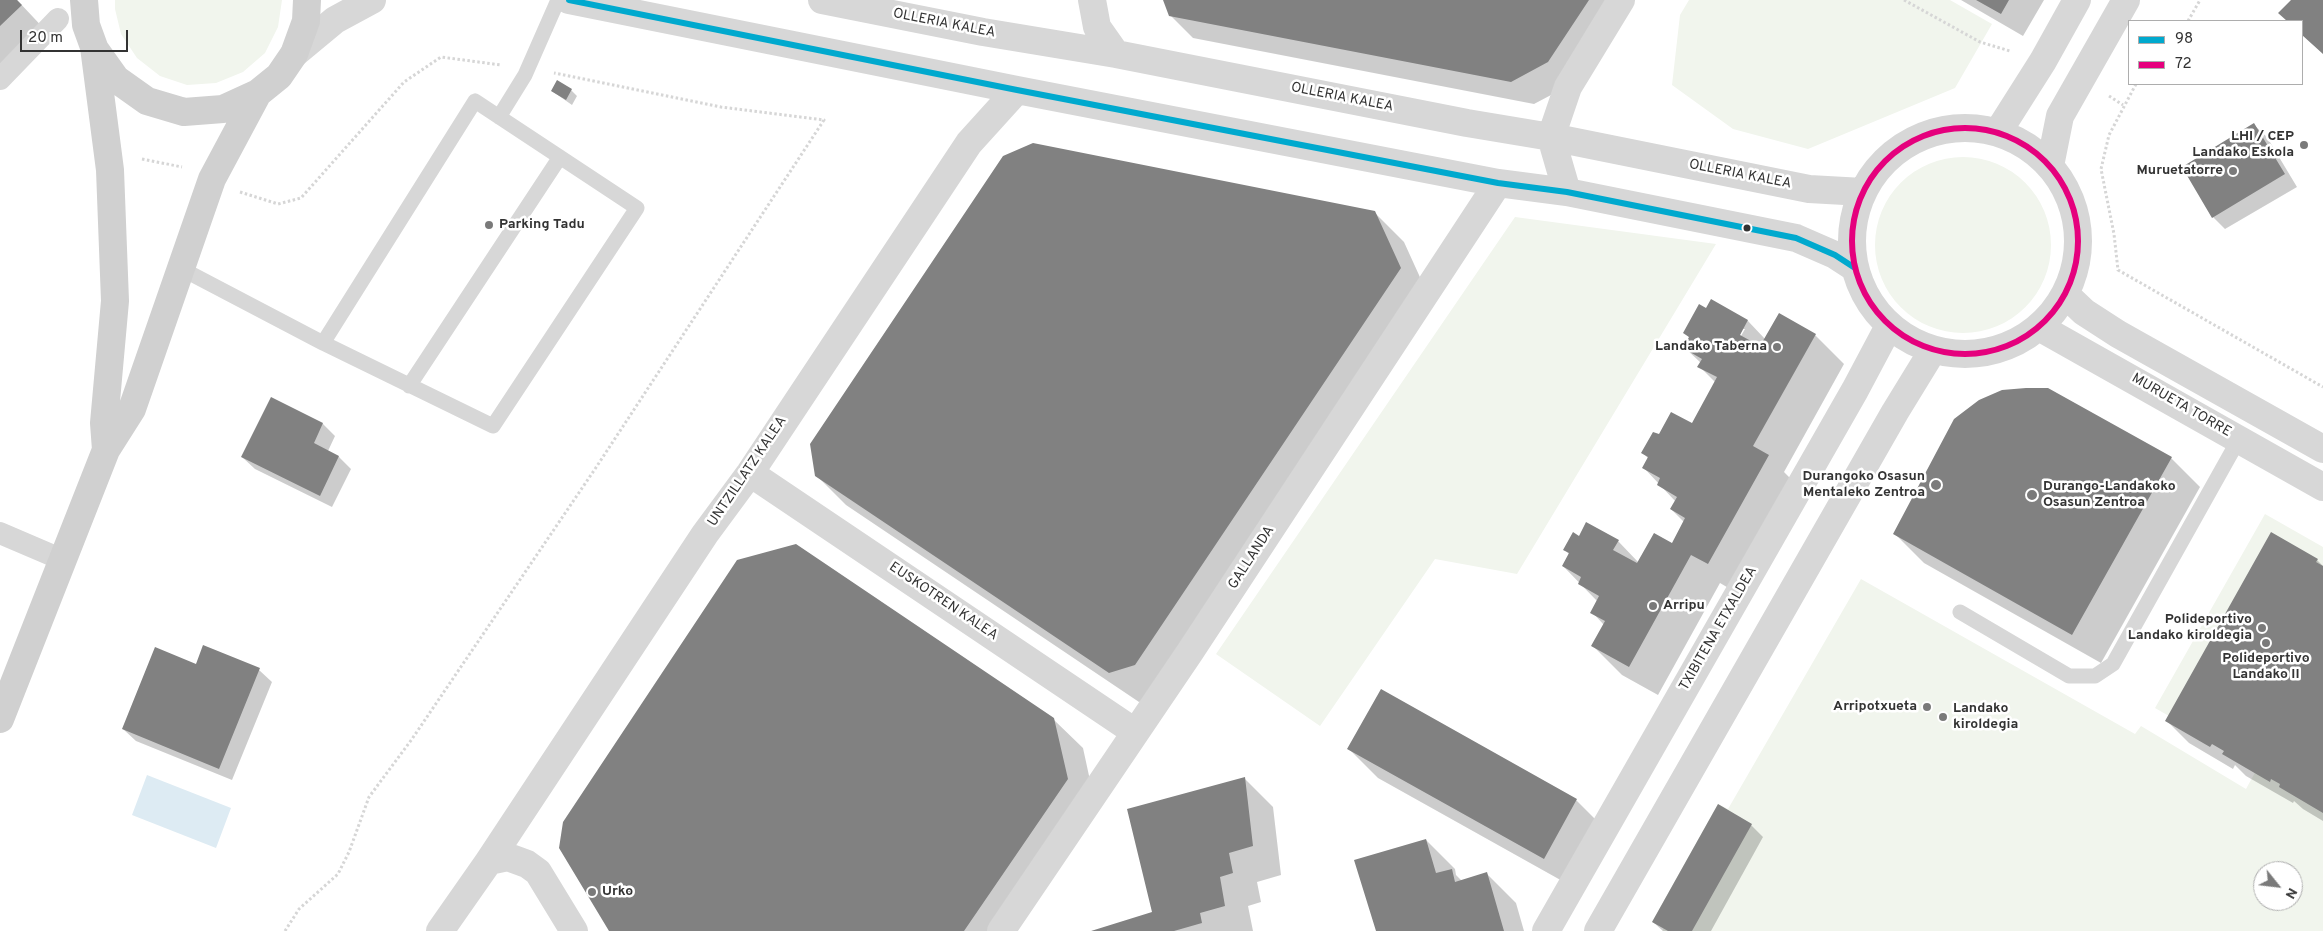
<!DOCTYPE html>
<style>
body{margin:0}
#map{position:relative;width:2323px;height:931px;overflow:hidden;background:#fff;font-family:Overpass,sans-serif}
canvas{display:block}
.legend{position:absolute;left:2128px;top:20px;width:175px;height:65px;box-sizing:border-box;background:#fff;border:1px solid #adadad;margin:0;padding:6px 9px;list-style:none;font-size:15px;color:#333}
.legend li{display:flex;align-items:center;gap:10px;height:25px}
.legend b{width:25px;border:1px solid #adadad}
.north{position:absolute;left:2253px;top:861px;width:50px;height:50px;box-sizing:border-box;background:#fff;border:1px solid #adadad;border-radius:50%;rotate:119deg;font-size:14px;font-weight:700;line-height:20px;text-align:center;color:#333}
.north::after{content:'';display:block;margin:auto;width:18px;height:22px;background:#7a7a7a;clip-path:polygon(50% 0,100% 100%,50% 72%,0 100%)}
.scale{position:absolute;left:20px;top:30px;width:108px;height:22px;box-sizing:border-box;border:2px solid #333;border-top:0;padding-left:6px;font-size:15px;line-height:18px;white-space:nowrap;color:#333;-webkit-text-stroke:4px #fff;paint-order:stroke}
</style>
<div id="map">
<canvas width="2323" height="931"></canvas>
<ul class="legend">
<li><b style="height:6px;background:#00a9ce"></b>98</li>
<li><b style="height:6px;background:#e5007d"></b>72</li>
</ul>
<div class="north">N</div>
<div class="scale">20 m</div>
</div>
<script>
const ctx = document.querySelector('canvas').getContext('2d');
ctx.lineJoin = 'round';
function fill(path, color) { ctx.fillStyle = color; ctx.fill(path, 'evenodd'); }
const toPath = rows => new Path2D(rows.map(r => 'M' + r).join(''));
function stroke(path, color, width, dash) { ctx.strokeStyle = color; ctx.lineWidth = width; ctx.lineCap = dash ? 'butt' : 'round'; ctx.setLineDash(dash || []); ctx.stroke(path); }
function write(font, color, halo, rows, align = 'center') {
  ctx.font = font + ' Overpass,sans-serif'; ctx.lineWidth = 5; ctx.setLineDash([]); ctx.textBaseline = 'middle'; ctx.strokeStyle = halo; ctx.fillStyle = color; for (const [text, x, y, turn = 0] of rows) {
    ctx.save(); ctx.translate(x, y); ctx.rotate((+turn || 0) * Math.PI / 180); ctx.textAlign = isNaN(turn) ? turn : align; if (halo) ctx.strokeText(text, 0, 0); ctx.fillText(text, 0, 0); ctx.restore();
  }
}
fill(toPath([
 [115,0,282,0,278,27,265,53,243,72,216,83,187,85,160,76,137,58,121,34,115,9],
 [1689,0,1950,0,1992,24,1955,88,1808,149,1733,129,1672,85,1680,15],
 '1875 245a88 88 0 1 1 176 0a88 88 0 1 1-176 0Z',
 [1515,217,1716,244,1517,574,1435,559,1320,726,1216,654],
 [2265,514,2323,547,2323,931,1662,931,1664,928,1652,922,1718,804,1728,809,1861,579,2135,734,2141,726,2246,789,2258,767,2155,708],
 [2263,871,2293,871,2293,901,2263,901]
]), '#f1f5ed');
fill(toPath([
 [147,775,231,808,216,848,132,815]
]), '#ddebf3');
fill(toPath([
 [0,0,17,0,50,35,0,82],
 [1165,0,1618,0,1570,85,1534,104,1193,38,1170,15],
 [1961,0,2044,0,2023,36],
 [571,90,577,96,572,105,552,91],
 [2254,125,2267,137,2297,187,2225,229,2213,217],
 [1374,212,1404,242,1429,297,1164,694,1139,702,846,505,817,476],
 [1711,301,1748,321,1765,339,1815,335,1844,364,1784,472,1797,485,1737,593,1720,583,1658,695,1622,675,1593,646,1604,625,1592,612,1598,602,1563,566,1569,554,1565,550,1579,537,1618,541,1639,563,1672,545,1684,522,1671,509,1676,502,1644,468,1649,459,1643,453,1659,435,1692,425,1716,383,1699,366,1701,363,1685,348,1690,338,1684,332,1707,309],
 [1742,329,1745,329,1738,341],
 [271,399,323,424,335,436,328,451,339,457,351,469,332,507,255,469,242,457],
 [2171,458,2200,487,2101,663,1924,563,1895,534],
 [2317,560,2323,566,2323,821,2303,809,2294,801,2293,803,2246,776,2235,765,2233,769,2189,743,2166,720],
 [204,647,259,670,272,682,232,780,136,741,123,729,196,665],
 [1381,691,1576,800,1605,829,1573,887,1378,778,1349,749],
 [1053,719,1083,748,1096,808,1012,931,610,931],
 [1244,778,1273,807,1281,875,1257,882,1261,902,1248,906,1253,931,1094,931,1154,913],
 [1751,825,1763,837,1711,931,1663,931,1653,922],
 [1426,840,1455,869,1456,875,1462,881,1487,874,1516,903,1524,931,1377,931]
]), '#0003');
fill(toPath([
 [0,0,17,0,22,5,0,26],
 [1163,0,1589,0,1548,62,1511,82,1169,16],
 [1976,0,2009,0,2001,14],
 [2291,0,2323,0,2323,54,2302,35,2302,21,2287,21,2278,13],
 [557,80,572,89,566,100,551,91],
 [2254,123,2285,174,2212,218,2182,167],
 [1033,143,1375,211,1401,268,1135,665,1109,673,815,476,810,444,1003,156],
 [1711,299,1748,320,1740,335,1760,346,1779,313,1816,334,1753,446,1769,455,1708,564,1691,555,1629,667,1591,646,1605,621,1590,613,1599,596,1578,584,1581,577,1562,566,1569,553,1563,550,1573,532,1579,536,1586,522,1619,540,1613,550,1637,563,1654,533,1672,543,1685,518,1670,509,1677,497,1657,485,1660,478,1642,468,1648,457,1641,453,1653,432,1659,434,1671,412,1692,423,1717,377,1697,367,1702,359,1683,348,1689,337,1683,333,1699,304,1706,308],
 [2026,388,2048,388,2172,457,2072,635,1893,534,1954,419,1979,400,2002,390],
 [271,397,323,423,314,443,339,456,320,496,241,457],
 [2271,532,2318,559,2316,562,2323,566,2323,813,2279,787,2280,784,2271,779,2270,782,2222,754,2224,751,2212,744,2210,747,2165,721],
 [796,544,1054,718,1068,779,964,931,609,931,559,848,563,822,737,560],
 [203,645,260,668,219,769,122,729,155,647,196,664],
 [1381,689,1577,799,1544,859,1347,749],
 [1245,777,1253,846,1229,853,1233,873,1220,877,1225,906,1200,913,1202,923,1174,931,1091,931,1152,912,1127,809],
 [1718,804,1752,824,1692,931,1668,931,1652,922],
 [1426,839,1436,873,1452,869,1455,882,1487,872,1504,931,1376,931,1354,860]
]), '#818181');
stroke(toPath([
 [1904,0,1980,42,2010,51],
 [2188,21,2200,0],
 [2136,84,2109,135,2101,169,2114,234,2118,270,2323,387],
 [2109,96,2123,105],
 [142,159,182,167],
 [240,192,278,204,301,198,404,82,441,57,501,65],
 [285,931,299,909,338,874,349,852,369,797,412,739,595,469,824,120,721,107,554,73]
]), '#d6d6d6', 3, [2.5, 2.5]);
stroke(toPath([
 [475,101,637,208,493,426,323,343,475,101],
 [499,117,525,75,558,0],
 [180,268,323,343],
 [409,386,560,157],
 [1960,612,2069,676,2095,676,2113,664,2239,439]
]), '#d7d7d7', 15);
stroke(toPath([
 [0,79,58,19],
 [0,533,63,560]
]), '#d7d7d7', 22);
stroke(toPath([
 [569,0,1017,90,1498,183,1567,192,1796,238,1835,255,1855,268],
 [822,0,983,32,1116,54,1467,123,1551,137,1809,189,1863,192],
 [1092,0,1097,27,1116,54],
 [294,54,335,20,372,0],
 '1852 241a113 113 0 1 1 226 0a113 113 0 1 1-226 0Z',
 [1998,132,2043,61,2077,0],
 [2050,166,2060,116,2126,0],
 [1567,192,1551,137,1568,87,1621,0],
 [2065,294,2084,312,2118,334,2323,449],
 [2039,327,2323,487],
 [750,473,1135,732],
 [489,861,508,857,527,864,538,872,574,931],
 [440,931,489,861,705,534,750,473,969,143,1017,90],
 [1001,931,1190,652,1498,183],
 [1546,931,1855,390,1889,326],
 [1598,931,1895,412,1933,350]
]), '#d7d7d7', 28);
stroke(toPath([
 [84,0,86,25,94,47,110,170,115,301,104,423,106,450],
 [96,51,116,79,147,101,184,112,223,109,258,93,279,76,294,54,306,21,307,0],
 [0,719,106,450,132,409,212,179,258,93]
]), '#d0d0d0', 28);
stroke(toPath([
 [569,0,1017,90,1498,183,1567,192,1796,238,1835,255,1855,268]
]), '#00a9ce', 6);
stroke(toPath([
 '1852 241a113 113 0 1 1 226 0a113 113 0 1 1-226 0Z'
]), '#e5007d', 6);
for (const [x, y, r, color] of [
 [2304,145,5,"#7a7a7a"],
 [2233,171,5,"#7a7a7a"],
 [489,225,5,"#7a7a7a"],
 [1747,228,4.5,"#333"],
 [1777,347,5,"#7a7a7a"],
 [1936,485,6,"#7a7a7a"],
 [2032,495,6,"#7a7a7a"],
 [1653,606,5,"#7a7a7a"],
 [2262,628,5,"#7a7a7a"],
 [2266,643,5,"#7a7a7a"],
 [1927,707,5,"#7a7a7a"],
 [1943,717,5,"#7a7a7a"],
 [592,892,5,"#7a7a7a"]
]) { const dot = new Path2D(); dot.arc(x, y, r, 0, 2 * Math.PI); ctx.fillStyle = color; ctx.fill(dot); stroke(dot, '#fff', 2); }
write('14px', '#333', '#fff', [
 ["OLLERIA KALEA",944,24,11],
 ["OLLERIA KALEA",1342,98,11],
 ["OLLERIA KALEA",1740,175,11],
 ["MURUETA TORRE",2181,406,30],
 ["UNTZILLATZ KALEA",748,472,-56],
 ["GALLANDA",1252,558,-57],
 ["EUSKOTREN KALEA",943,602,34],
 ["TXIBITENA ETXALDEA",1719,629,-60]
]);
write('bold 14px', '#333', '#fff', [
 ["LHI / CEP",2294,137],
 ["Landako Eskola",2294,153],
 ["Muruetatorre",2223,171],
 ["Parking Tadu",499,225,"left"],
 ["Landako Taberna",1767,347],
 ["Durangoko Osasun",1925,477],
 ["Mentaleko Zentroa",1925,493],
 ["Durango-Landakoko",2043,487,"left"],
 ["Osasun Zentroa",2043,503,"left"],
 ["Arripu",1663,606,"left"],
 ["Polideportivo",2252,620],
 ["Landako kiroldegia",2252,636],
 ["Polideportivo",2266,659,"center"],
 ["Landako II",2266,675,"center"],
 ["Arripotxueta",1917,707],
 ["Landako",1953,709,"left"],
 ["kiroldegia",1953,725,"left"],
 ["Urko",602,892,"left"]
], 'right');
</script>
